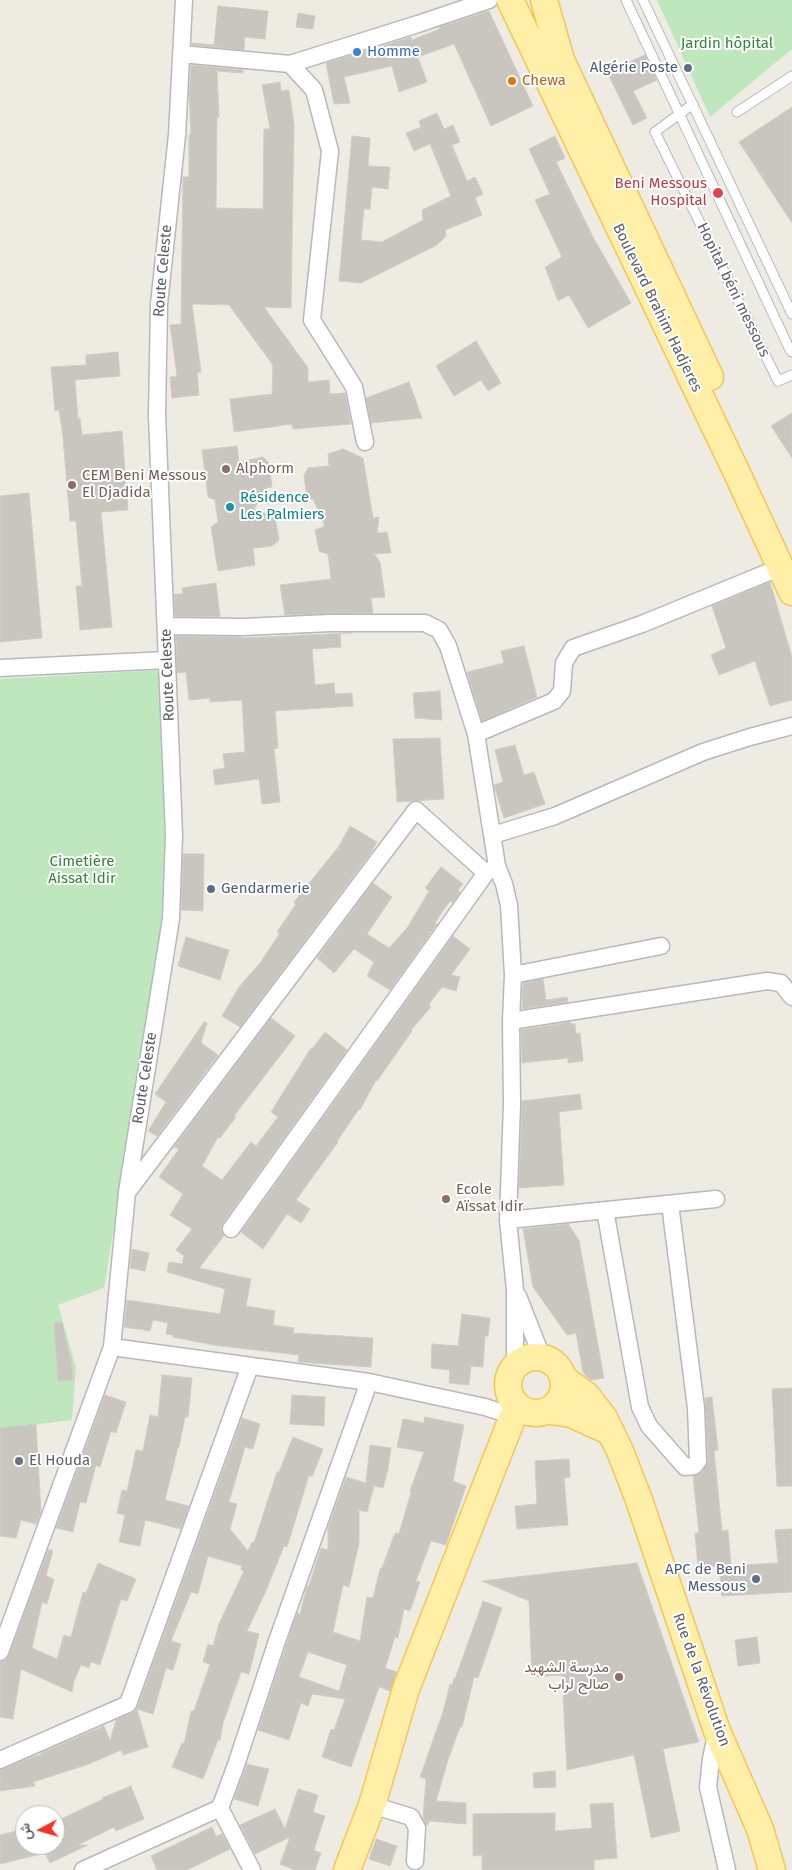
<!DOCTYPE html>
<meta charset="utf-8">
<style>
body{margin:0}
#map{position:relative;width:792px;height:1870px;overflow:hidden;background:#eeebe3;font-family:"Fira Sans",Vazirmatn,sans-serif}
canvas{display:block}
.north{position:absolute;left:15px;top:1805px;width:50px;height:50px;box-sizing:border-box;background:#fff;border:1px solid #bdbfc1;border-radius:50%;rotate:264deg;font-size:14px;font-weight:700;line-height:20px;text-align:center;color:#5b5f64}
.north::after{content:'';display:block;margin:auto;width:18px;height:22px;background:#ef3428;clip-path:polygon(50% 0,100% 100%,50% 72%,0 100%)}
</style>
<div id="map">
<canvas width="792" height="1870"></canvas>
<div class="north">ش</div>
</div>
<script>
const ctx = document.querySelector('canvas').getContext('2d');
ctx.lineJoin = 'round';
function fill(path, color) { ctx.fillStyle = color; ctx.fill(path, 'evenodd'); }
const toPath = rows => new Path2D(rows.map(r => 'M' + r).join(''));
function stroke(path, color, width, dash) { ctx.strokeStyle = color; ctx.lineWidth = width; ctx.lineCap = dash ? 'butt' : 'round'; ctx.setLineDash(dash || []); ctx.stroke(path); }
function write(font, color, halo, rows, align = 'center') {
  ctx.font = font + ' "Fira Sans",Vazirmatn,sans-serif'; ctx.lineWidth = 4; ctx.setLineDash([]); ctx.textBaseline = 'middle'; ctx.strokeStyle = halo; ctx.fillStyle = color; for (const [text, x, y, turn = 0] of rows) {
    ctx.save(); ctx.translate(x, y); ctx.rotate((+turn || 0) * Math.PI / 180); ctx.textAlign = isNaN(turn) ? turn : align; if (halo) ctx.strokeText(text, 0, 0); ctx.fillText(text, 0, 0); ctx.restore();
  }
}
fill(toPath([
 [657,0,792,0,792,49,710,117],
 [161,670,166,912,104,1288,58,1305,76,1367,72,1420,0,1429,0,679]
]), '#bfe7be');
const building = toPath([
 [218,6,268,11,265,39,245,37,244,50,192,45,192,43,214,45,218,6],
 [489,11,533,106,491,126,454,44,418,57,427,82,399,92,392,66,344,77,350,103,334,104,326,63,411,37,412,40,440,29,439,27,489,11],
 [298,13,315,16,313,29,296,27,298,13],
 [645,55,657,80,633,91,647,118,633,125,607,72,645,55],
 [191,65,243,70,243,73,217,71,219,117,217,118,216,208,263,209,264,129,270,129,262,85,280,82,281,91,289,90,294,124,291,308,264,307,308,368,308,382,329,380,330,394,345,393,351,424,293,429,292,424,234,432,230,399,272,394,273,365,229,305,192,304,201,372,197,373,199,395,172,398,170,377,177,376,170,325,181,324,183,177,189,177,189,135,191,134,189,95,191,65],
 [792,107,792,223,739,142,792,107],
 [437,113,444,129,453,125,460,142,452,145,467,181,475,177,483,194,475,198,482,215,445,230,446,236,437,245,361,283,339,281,352,136,370,138,368,166,390,167,388,189,372,187,370,209,364,209,361,240,382,242,423,220,422,210,451,196,430,144,414,151,406,133,421,127,419,121,437,113],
 [555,136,565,158,556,162,594,239,631,303,588,328,569,295,558,301,545,267,562,257,535,200,550,194,529,149,555,136],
 [476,341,501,383,488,391,481,380,454,396,436,366,476,341],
 [118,352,120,376,75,380,78,419,80,418,82,435,122,431,128,510,101,512,112,627,80,630,76,586,82,586,76,521,70,521,63,437,59,410,55,411,51,367,86,365,86,355,118,352],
 [409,382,422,418,371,423,366,398,409,382],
 [792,413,792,458,771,426,792,413],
 [237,446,239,462,263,457,269,463,272,487,266,488,254,509,275,517,279,540,272,546,253,548,255,565,218,571,211,527,218,522,215,500,208,497,202,450,237,446],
 [343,449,363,458,373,518,379,517,377,533,387,532,391,553,374,554,380,562,385,597,371,598,373,613,285,615,280,585,331,579,328,554,319,551,315,530,325,526,313,499,307,498,304,476,308,468,329,466,328,454,343,449],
 [29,493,42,638,0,642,0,496,29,493],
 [770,582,792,657,792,700,770,706,755,661,719,675,711,655,726,648,712,606,770,582],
 [216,583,220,617,175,616,174,594,183,594,182,588,216,583],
 [351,633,340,634,341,647,312,649,315,685,334,683,335,694,352,693,353,706,275,711,278,748,274,749,280,802,262,804,259,779,215,785,213,770,225,768,223,754,245,752,242,700,210,702,210,698,189,700,186,672,177,673,176,636,242,637,242,638,351,633],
 [524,646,537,697,482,721,467,672,504,663,501,651,524,646],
 [440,691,442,720,415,718,413,693,440,691],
 [440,738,444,799,397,802,393,739,440,738],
 [515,745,524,775,534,772,545,804,504,818,494,785,503,782,495,750,515,745],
 [350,826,377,842,370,854,240,1027,222,1016,239,987,260,963,280,933,277,932,296,904,294,902,339,846,350,826],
 [183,854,204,854,203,911,181,910,183,854],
 [441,867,463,884,458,890,460,892,453,903,450,901,442,912,435,923,437,924,390,990,367,976,374,962,354,949,334,973,317,958,373,883,392,897,367,934,389,948,407,928,429,891,425,888,441,867],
 [453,936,470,949,451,975,460,977,456,991,442,987,429,1004,431,1007,411,1030,412,1031,377,1081,376,1080,360,1110,359,1109,337,1141,338,1142,296,1200,310,1209,301,1223,287,1214,263,1249,241,1232,453,936],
 [186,937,229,950,220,980,178,966,186,937],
 [543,979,546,1000,567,997,568,1002,522,1009,523,983,543,979],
 [271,1018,295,1036,234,1116,236,1117,220,1138,218,1137,202,1166,222,1180,251,1142,256,1146,278,1117,271,1112,311,1048,312,1049,325,1032,347,1050,223,1223,221,1229,224,1236,199,1268,251,1279,246,1306,275,1311,273,1325,294,1328,293,1333,373,1338,371,1367,298,1362,299,1355,213,1345,173,1337,173,1335,166,1334,168,1323,153,1320,150,1331,124,1327,127,1300,220,1314,225,1289,167,1272,169,1262,182,1264,184,1256,176,1250,192,1229,170,1215,183,1194,159,1177,179,1149,174,1147,271,1018],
 [204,1022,207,1023,201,1043,218,1055,157,1136,148,1131,166,1102,155,1094,204,1022],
 [570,1022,571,1024,575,1024,576,1034,580,1033,583,1061,568,1063,568,1058,522,1063,521,1030,570,1022],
 [580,1094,582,1109,559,1112,564,1185,519,1188,522,1101,580,1094],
 [568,1224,579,1240,604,1378,591,1380,586,1376,583,1372,576,1333,567,1335,533,1287,523,1229,568,1224],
 [132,1249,149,1253,145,1271,130,1268,132,1249],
 [462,1314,490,1318,488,1336,485,1336,483,1367,471,1366,469,1385,449,1383,450,1370,431,1368,432,1344,458,1346,462,1314],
 [62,1322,70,1357,71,1357,73,1380,58,1381,54,1323,62,1322],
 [162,1375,192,1378,188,1417,185,1417,179,1447,178,1447,165,1500,189,1506,181,1529,145,1520,140,1546,119,1542,125,1515,117,1513,122,1490,127,1491,136,1450,143,1451,150,1415,158,1417,162,1375],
 [792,1388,792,1486,777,1486,772,1389,792,1388],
 [105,1395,126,1402,116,1433,111,1431,100,1467,96,1465,86,1503,80,1502,73,1532,56,1528,105,1395],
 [292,1395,325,1397,324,1426,290,1424,292,1395],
 [712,1397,718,1450,714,1451,722,1531,728,1530,731,1565,721,1566,778,1563,775,1530,792,1529,792,1592,722,1596,719,1566,698,1568,695,1533,699,1533,693,1476,702,1472,708,1461,705,1398,712,1397],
 [425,1417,464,1425,453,1481,466,1486,446,1545,431,1541,416,1581,420,1582,410,1611,404,1609,398,1638,395,1637,385,1668,397,1672,390,1691,379,1687,351,1767,322,1757,331,1729,334,1730,345,1699,312,1694,308,1706,301,1703,289,1740,258,1730,297,1613,300,1614,307,1586,309,1586,321,1548,328,1550,328,1528,346,1477,366,1483,370,1445,391,1448,388,1469,383,1488,372,1485,374,1486,367,1512,359,1510,359,1543,349,1587,343,1585,333,1632,360,1641,367,1597,373,1598,380,1569,382,1568,395,1533,399,1534,411,1492,410,1491,424,1452,397,1447,403,1419,424,1423,425,1417],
 [308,1652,347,1665,339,1691,299,1677,308,1652],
 [242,1418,260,1424,253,1449,245,1447,229,1502,237,1504,230,1529,248,1551,252,1542,254,1543,277,1472,279,1472,293,1437,323,1449,312,1477,309,1475,287,1547,284,1546,265,1593,247,1631,259,1634,249,1674,241,1672,223,1723,220,1740,218,1740,203,1779,172,1767,182,1743,184,1744,191,1711,194,1711,210,1664,203,1662,208,1644,213,1646,219,1624,244,1571,241,1570,242,1566,208,1556,198,1594,191,1592,171,1641,181,1644,173,1670,166,1668,153,1714,137,1709,148,1747,123,1755,121,1750,89,1764,33,1782,35,1786,0,1791,0,1770,35,1756,41,1755,41,1753,104,1726,110,1741,116,1720,136,1711,242,1418],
 [36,1424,41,1512,36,1524,21,1520,16,1538,0,1536,0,1428,36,1424],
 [569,1459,570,1477,564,1478,568,1525,517,1529,515,1506,537,1504,535,1461,569,1459],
 [48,1550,53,1550,46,1576,54,1579,47,1604,42,1602,32,1648,57,1659,64,1635,71,1637,83,1592,86,1593,98,1563,136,1579,127,1601,121,1599,100,1665,91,1662,89,1668,81,1665,74,1681,72,1692,21,1669,13,1719,0,1717,0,1662,6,1660,9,1655,48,1550],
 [637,1563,699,1742,663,1749,680,1831,651,1838,634,1755,567,1770,562,1675,532,1677,529,1601,482,1581,637,1563],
 [483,1601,502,1608,478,1678,474,1677,462,1727,460,1727,448,1760,436,1801,466,1803,466,1824,429,1821,428,1825,426,1825,423,1818,426,1779,420,1777,443,1712,450,1684,452,1685,454,1678,455,1679,483,1601],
 [757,1637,760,1663,738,1666,735,1640,757,1637],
 [247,1764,269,1769,258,1806,234,1799,247,1764],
 [555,1771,556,1787,534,1788,533,1773,555,1771],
 [131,1786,144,1819,116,1831,114,1827,78,1845,88,1845,50,1863,45,1853,0,1864,0,1835,20,1830,24,1845,55,1845,55,1822,103,1799,102,1798,131,1786],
 [298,1789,318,1795,313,1812,325,1816,314,1850,321,1853,315,1870,295,1870,280,1864,290,1837,255,1854,240,1825,275,1809,285,1829,298,1789],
 [613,1803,617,1858,594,1860,594,1870,482,1870,482,1855,473,1856,473,1814,555,1813,555,1831,592,1828,590,1804,613,1803],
 [212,1827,216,1836,222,1834,230,1849,187,1870,157,1870,151,1856,212,1827],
 [376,1839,397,1846,390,1866,369,1859,376,1839]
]);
fill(building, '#c9c6c0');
stroke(building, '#d3cdc1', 1);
const lane = toPath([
 [626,0,790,350,792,352],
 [643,0,792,314],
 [693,104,655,132,778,381,792,375],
 [737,112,792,76]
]);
const street = toPath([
 [181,54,290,64,314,90,330,151,312,320,354,387,365,442],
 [290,64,418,24,489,0],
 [167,626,243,627,330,623,425,623,439,630,448,646,476,734,497,866,504,884,509,905,513,975,511,1021,512,1104,508,1220,515,1290,515,1367],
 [0,668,167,660],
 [476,734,554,701,562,691,564,663,573,648,642,624,781,567],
 [493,835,555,816,703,752,750,737,792,726],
 [513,975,661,946],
 [511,1021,767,981,781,983,792,997],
 [129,1190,416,810,486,873],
 [605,1210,640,1407,649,1426,685,1467,694,1466,698,1461,696,1408,670,1204],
 [508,1220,716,1199],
 [231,1229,486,873,494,868],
 [518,1296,542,1357],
 [112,1347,369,1382,485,1407,513,1416],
 [0,1652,112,1347,127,1192,171,919,174,835,157,415,159,304,177,135,184,0],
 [717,1731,711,1759,708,1787,727,1870],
 [0,1760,128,1704,250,1366],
 [372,1805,411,1817,417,1828,415,1861],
 [220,1808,252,1870],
 [83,1870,220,1808,236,1765,277,1641,369,1382]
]);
const primary = toPath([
 [510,0,736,471,792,592],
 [544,0,561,60,710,377],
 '508 1385a28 28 0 1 1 56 0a28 28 0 1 1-56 0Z',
 [564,1379,587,1396,604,1418,620,1451,639,1500,717,1731,760,1829,772,1870],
 [550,1411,571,1414,611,1432],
 [347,1870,372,1805,406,1689,517,1406]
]);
stroke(lane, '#b5b9be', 11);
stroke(street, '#b5b9be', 19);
stroke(primary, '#f6c654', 29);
stroke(lane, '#fff', 9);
stroke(street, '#fff', 16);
stroke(primary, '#ffefa7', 26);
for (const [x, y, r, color] of [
 [357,52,5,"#3f7fe0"],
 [688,68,5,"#5c6f8a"],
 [512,81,5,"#e8710a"],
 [718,193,6,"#e0444e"],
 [226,469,5,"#8d6e63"],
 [72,485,5,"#8d6e63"],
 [230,507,5,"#0f9aa8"],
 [211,889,5,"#5c6f8a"],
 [446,1199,5,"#8d6e63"],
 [19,1461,5,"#6b7280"],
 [756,1579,5,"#5c6f8a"],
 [619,1677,5,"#8d6e63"]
]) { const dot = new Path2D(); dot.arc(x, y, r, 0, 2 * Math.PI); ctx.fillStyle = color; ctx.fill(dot); stroke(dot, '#fff', 2); }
write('15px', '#318534', '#fff', [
 ["Jardin hôpital",727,44],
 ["Cimetière",82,862],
 ["Aissat Idir",82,879]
]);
write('15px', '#366cbe', '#fff', [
 ["Homme",367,52]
], 'left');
write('15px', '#4e5e75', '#fff', [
 ["Algérie Poste",678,68],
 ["Gendarmerie",221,889,"left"],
 ["APC de Beni",746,1570],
 ["Messous",746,1587]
], 'right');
write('15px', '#c56008', '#fff', [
 ["Chewa",522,81]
], 'left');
write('15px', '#be3a42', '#fff', [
 ["Beni Messous",707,184],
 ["Hospital",707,201]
], 'right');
write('15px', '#5b5f64', '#fff', [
 ["Route Celeste",163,271,-85],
 ["Hopital béni messous",733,290,64],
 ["Boulevard Brahim Hadjeres",657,308,64],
 ["Route Celeste",168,675,-92],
 ["Route Celeste",145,1078,-81],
 ["Rue de la Révolution",701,1680,70]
]);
write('15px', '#785e54', '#fff', [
 ["Alphorm",236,469],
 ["CEM Beni Messous",82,476],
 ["El Djadida",82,493],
 ["Ecole",456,1190],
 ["Aïssat Idir",456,1207],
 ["مدرسة الشهيد",609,1668,"right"],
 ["صالح لراب",609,1685,"right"]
], 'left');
write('15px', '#0d838f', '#fff', [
 ["Résidence",240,498],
 ["Les Palmiers",240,515]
], 'left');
write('15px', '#5b616d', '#fff', [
 ["El Houda",29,1461]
], 'left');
</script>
